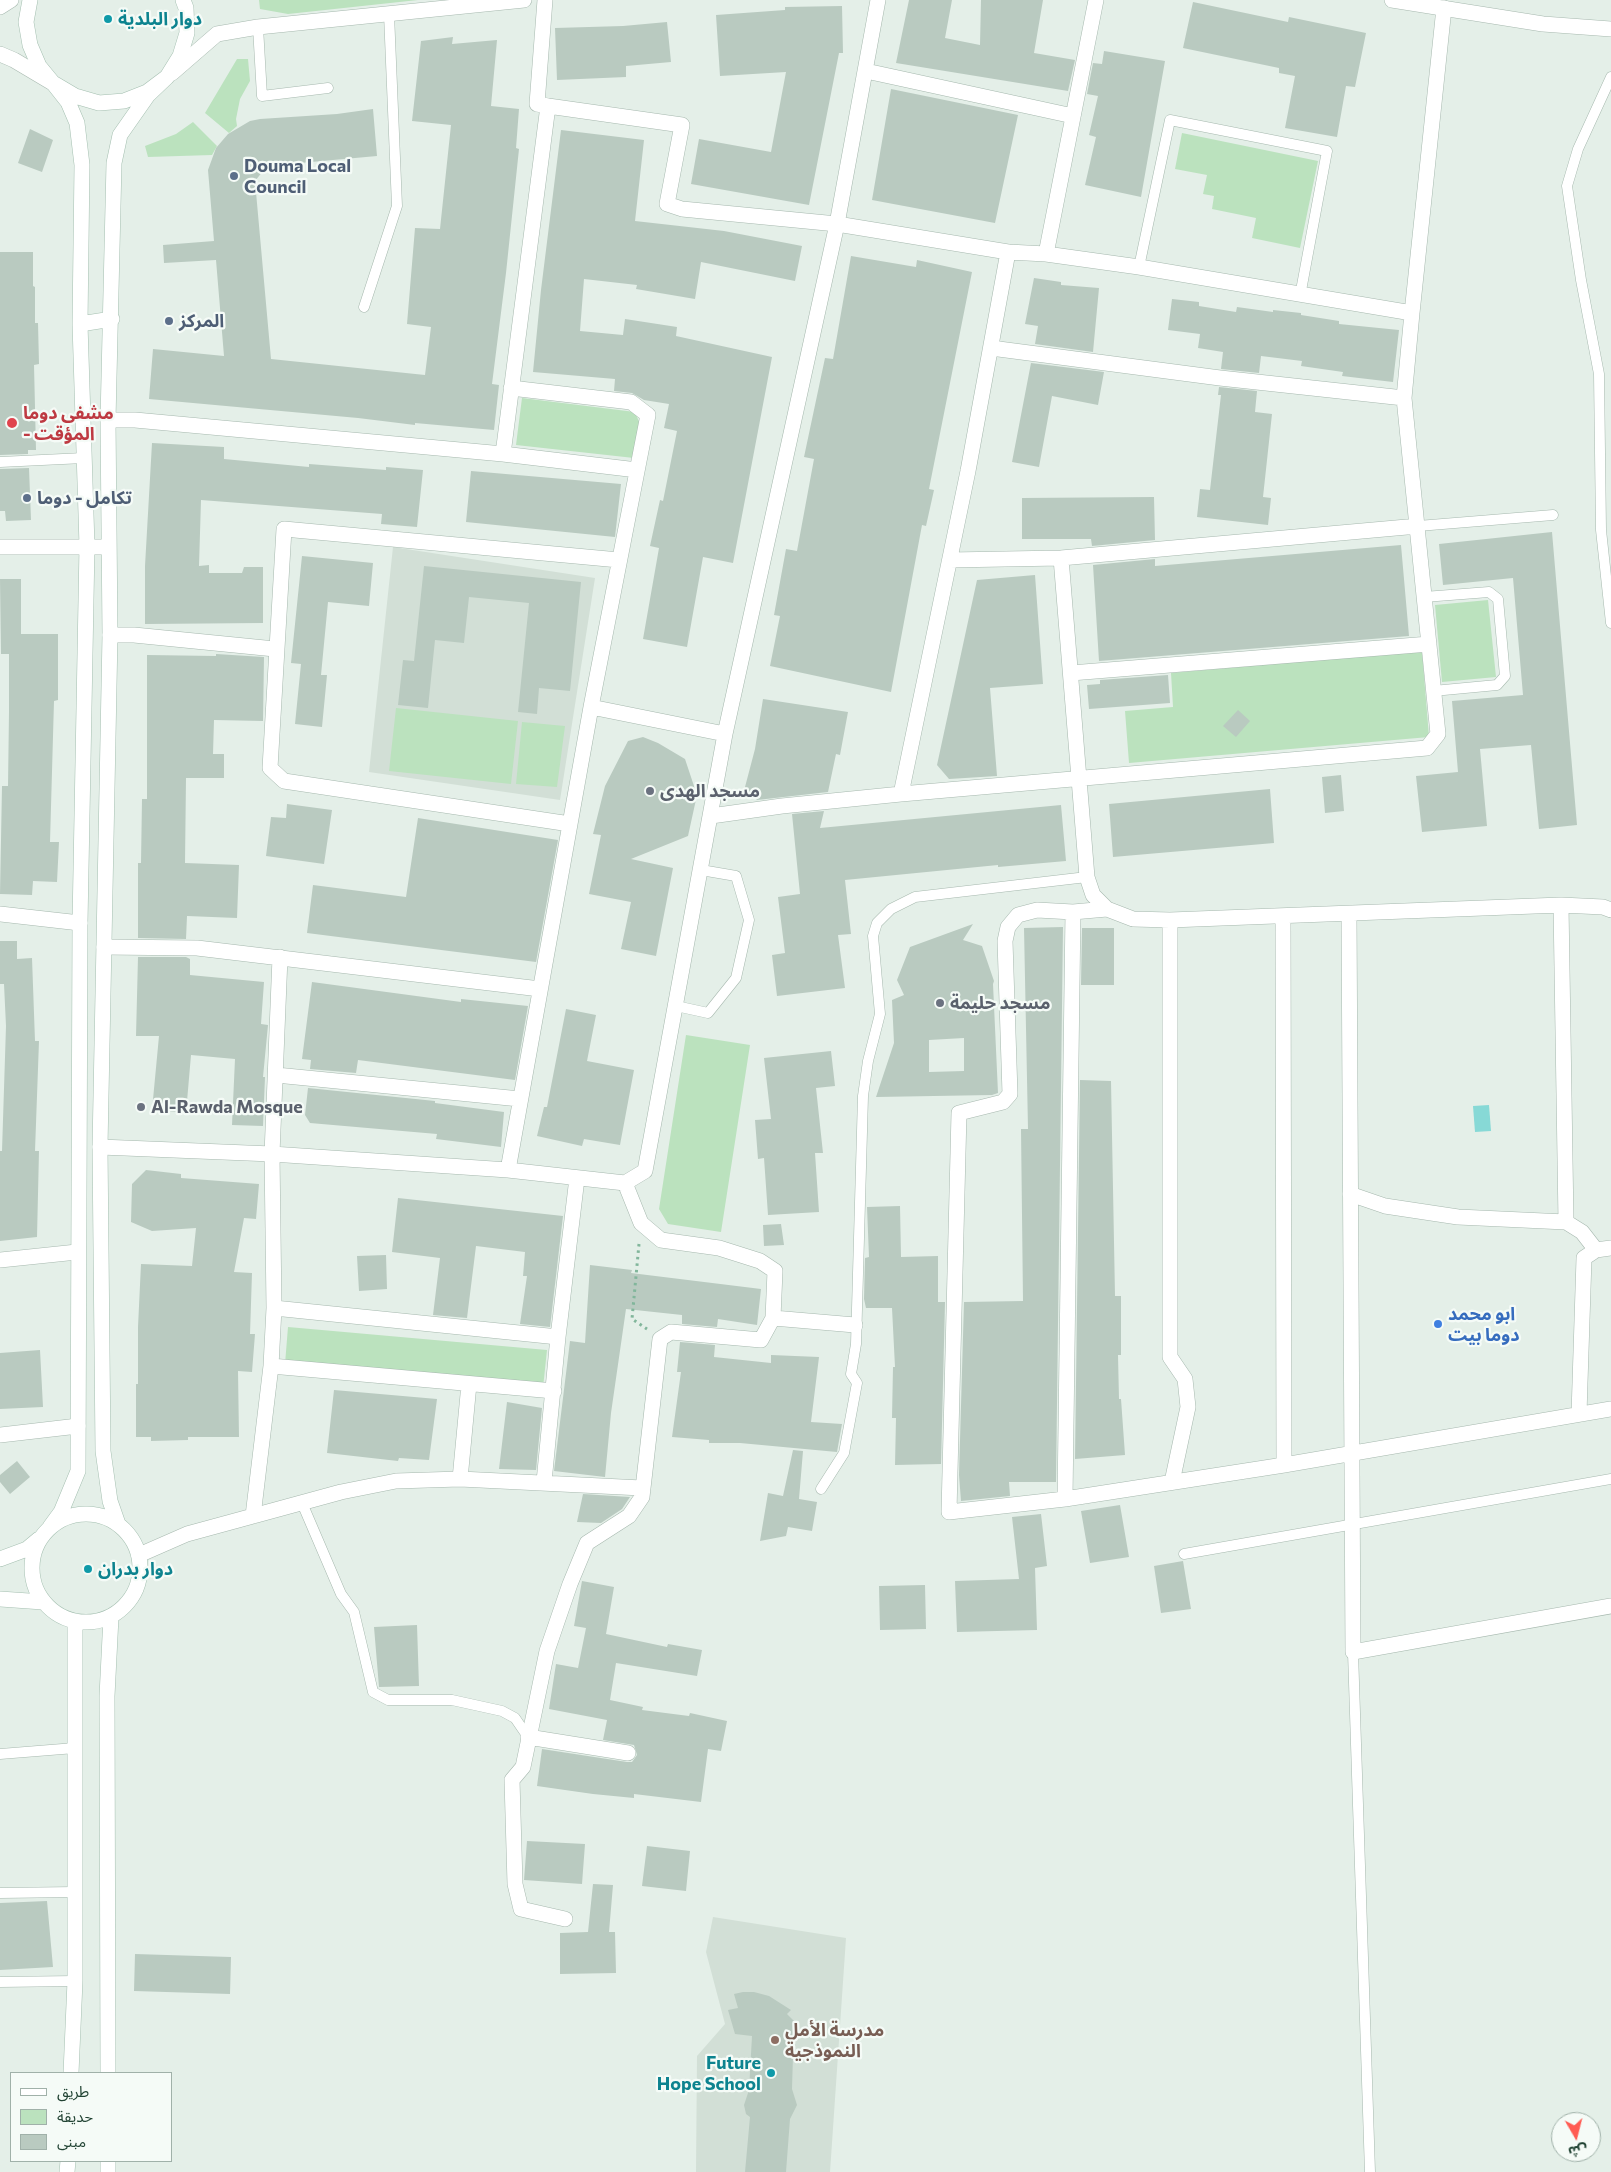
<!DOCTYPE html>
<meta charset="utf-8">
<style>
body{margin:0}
#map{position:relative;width:1611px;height:2172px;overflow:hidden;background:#e4efe8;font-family:Commissioner,"Noto Sans Arabic",sans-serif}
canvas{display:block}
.legend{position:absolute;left:10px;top:2072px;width:162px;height:90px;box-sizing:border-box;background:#f5fbf7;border:1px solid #a0b1a9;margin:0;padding:6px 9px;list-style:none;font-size:15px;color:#214333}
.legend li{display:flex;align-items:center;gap:10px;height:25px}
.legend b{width:25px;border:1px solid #a0b1a9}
.north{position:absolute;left:1551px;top:2112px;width:50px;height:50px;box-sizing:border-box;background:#f5fbf7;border:1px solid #a0b1a9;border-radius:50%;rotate:172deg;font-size:14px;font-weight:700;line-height:20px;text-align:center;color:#214333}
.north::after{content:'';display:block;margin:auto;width:18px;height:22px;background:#ff5b52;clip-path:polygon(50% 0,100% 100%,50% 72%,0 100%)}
</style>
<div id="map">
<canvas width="1611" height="2172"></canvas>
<ul class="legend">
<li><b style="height:6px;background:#fff"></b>طريق</li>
<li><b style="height:14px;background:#bbe2be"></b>حديقة</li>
<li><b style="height:14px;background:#b9cac0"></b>مبنى</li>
</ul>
<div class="north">ش</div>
</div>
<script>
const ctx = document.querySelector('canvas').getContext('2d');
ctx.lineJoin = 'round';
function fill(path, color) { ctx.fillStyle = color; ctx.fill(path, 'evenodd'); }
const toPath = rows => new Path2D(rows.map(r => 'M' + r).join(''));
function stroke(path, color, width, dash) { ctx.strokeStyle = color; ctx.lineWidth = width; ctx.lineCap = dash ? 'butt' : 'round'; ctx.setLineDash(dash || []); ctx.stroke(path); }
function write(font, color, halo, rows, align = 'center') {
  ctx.font = font + ' Commissioner,"Noto Sans Arabic",sans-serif'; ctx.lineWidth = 4.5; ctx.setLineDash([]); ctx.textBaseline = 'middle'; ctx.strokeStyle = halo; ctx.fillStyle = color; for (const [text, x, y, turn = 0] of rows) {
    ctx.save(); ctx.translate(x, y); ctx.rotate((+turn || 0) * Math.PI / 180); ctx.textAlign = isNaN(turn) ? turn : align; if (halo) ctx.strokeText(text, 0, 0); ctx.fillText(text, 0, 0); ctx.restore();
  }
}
fill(toPath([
 [393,547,595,578,560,800,369,772],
 [713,1917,846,1938,830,2172,696,2172,697,2056,725,2024,706,1952]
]), '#d2dfd6');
fill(toPath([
 [259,0,418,0,288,14,260,9],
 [237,59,248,59,250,81,240,99,236,119,237,126,229,133,205,113],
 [193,122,217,146,212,155,148,157,145,146,176,134],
 [1182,133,1318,161,1300,248,1252,238,1256,218,1212,209,1214,196,1203,194,1207,175,1175,169],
 [522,398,635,412,640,424,634,458,516,445],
 [1488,600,1496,677,1442,682,1435,605],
 [1422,651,1429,737,1129,763,1125,711,1173,707,1171,673],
 [396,708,518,721,511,784,389,771],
 [522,722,565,726,557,787,516,784],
 [686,1035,750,1045,721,1232,668,1224,659,1209],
 [288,1327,547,1350,543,1388,285,1364]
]), '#bbe2be');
fill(toPath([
 [1489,1105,1491,1131,1475,1132,1473,1106]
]), '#87d9d6');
fill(toPath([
 [909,0,952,0,945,38,980,45,981,0,1043,0,1034,53,1075,60,1068,91,896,63],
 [1193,2,1288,22,1289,17,1366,33,1355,87,1346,86,1337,137,1285,128,1295,76,1279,73,1279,68,1183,48],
 [842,6,843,53,839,53,809,205,691,184,699,139,771,152,786,72,720,76,716,15,785,10,785,7],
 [667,22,671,62,626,66,626,77,557,80,555,28,623,26],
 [453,37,452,44,497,40,491,106,519,109,516,148,519,149,506,273,492,384,499,385,494,430,415,423,415,425,358,418,149,399,153,349,224,356,216,260,164,263,163,245,214,241,208,170,216,148,228,134,250,121,260,119,337,114,373,109,377,156,267,166,255,181,271,359,425,375,431,327,407,324,415,228,440,229,451,125,412,121,421,41],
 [1104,51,1165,61,1141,197,1085,185,1096,137,1089,135,1098,96,1087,94,1093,63,1102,64],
 [891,89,1018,115,995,223,872,200],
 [30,129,53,140,42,172,18,163],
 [561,130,644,140,635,221,724,231,802,246,795,281,701,262,695,299,636,289,637,285,584,279,580,331,623,335,625,319,677,327,676,336,772,357,733,563,703,557,687,647,643,639,659,548,650,546,660,500,663,501,677,431,664,428,669,404,644,400,632,393,614,391,615,379,533,372,541,290],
 [0,252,33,252,33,286,35,287,35,323,38,323,39,364,34,365,36,450,28,450,28,454,0,455],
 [851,256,916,267,917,260,972,272,929,489,934,490,926,526,922,525,891,692,770,666,780,616,774,615,786,549,797,551,814,459,804,457,825,358,833,359],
 [1034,278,1061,282,1061,285,1099,288,1093,352,1035,344,1038,326,1025,324],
 [1172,299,1199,302,1199,306,1236,312,1237,307,1273,312,1273,310,1301,313,1301,315,1339,321,1339,324,1399,330,1393,382,1342,376,1343,372,1301,366,1302,361,1261,356,1259,373,1221,369,1223,352,1198,348,1200,334,1168,330],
 [1031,363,1104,372,1098,405,1052,396,1039,467,1012,462],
 [1219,387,1257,391,1255,412,1272,414,1263,497,1271,498,1268,525,1197,517,1200,489,1210,490,1221,395,1218,395],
 [152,443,224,447,224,459,309,467,309,464,386,470,386,467,423,470,417,527,381,524,382,514,201,500,199,566,209,565,209,573,242,573,244,567,263,567,263,623,145,624,145,566],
 [29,468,31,520,6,521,5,511,0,511,0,469],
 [471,471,621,484,615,537,466,522],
 [1154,497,1155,540,1092,546,1091,539,1022,539,1022,498],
 [1552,532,1577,825,1539,829,1531,745,1480,749,1487,826,1422,832,1416,776,1458,772,1452,701,1523,695,1513,578,1443,585,1439,544],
 [1401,545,1409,636,1099,661,1093,565,1155,559,1155,566],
 [302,556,373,563,369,606,328,602,321,675,327,675,322,727,295,724,301,664,291,663],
 [424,566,581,582,570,691,539,688,537,714,518,712,529,603,469,597,464,643,435,640,428,708,398,705,403,660,414,661],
 [1035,575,1043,684,990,688,997,776,949,779,937,765,977,580],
 [0,579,21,579,21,634,58,634,58,700,54,701,50,842,59,842,57,882,33,881,32,895,0,894,2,786,8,786,9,712,9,654,1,654],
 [216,654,264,657,263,721,214,720,213,754,224,754,224,778,186,778,185,863,239,865,237,918,187,916,186,939,138,938,138,863,141,863,142,799,147,799,147,655,216,656],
 [1168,675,1170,703,1089,709,1087,685,1100,684,1100,680],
 [763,699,848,712,840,755,836,754,828,792,757,800,745,787,755,749],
 [1238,710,1250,721,1236,737,1223,726],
 [643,737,658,743,685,759,697,795,688,836,631,859,673,868,656,956,621,949,631,902,589,894,601,835,593,834,605,786,628,741],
 [1341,775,1344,811,1325,813,1322,777],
 [1270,789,1274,843,1113,857,1109,804],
 [287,804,332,810,324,864,266,856,271,817,286,818],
 [1061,805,1066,861,998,867,998,865,845,880,851,934,838,935,845,988,777,996,772,955,785,953,778,897,800,894,792,814,824,811,820,828],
 [418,818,558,840,536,962,307,933,313,885,406,897],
 [973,924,963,940,982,946,994,981,993,984,998,1093,992,1095,876,1097,894,1043,892,1000,904,995,897,980,910,947],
 [964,1038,964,1071,929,1072,929,1040],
 [1063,927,1056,1482,1009,1482,1010,1496,961,1501,959,1475,964,1302,1023,1301,1021,1129,1028,1129,1024,928],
 [1082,928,1114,928,1114,985,1081,985],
 [0,941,17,941,17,959,32,958,35,1041,39,1041,35,1151,39,1151,37,1237,0,1241,0,1151,2,1151,6,1026,4,984,0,984],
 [138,957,186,957,190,959,190,975,264,982,261,1024,268,1025,263,1077,265,1077,263,1126,232,1125,235,1059,191,1055,186,1113,152,1110,159,1036,136,1036],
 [312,982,461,1002,461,999,528,1006,515,1080,358,1060,356,1073,310,1069,311,1060,302,1059],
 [566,1009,596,1015,587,1061,634,1070,620,1145,584,1139,582,1146,537,1136,544,1107,547,1107],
 [831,1051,835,1086,816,1088,823,1153,815,1153,819,1212,768,1215,764,1158,758,1159,755,1120,771,1119,764,1058],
 [1080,1080,1111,1081,1115,1296,1121,1296,1121,1355,1118,1355,1119,1399,1121,1399,1125,1455,1075,1459],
 [308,1088,435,1101,435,1103,504,1112,501,1147,436,1139,437,1134,310,1123,305,1115],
 [146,1170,181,1174,181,1178,259,1184,256,1219,244,1218,234,1272,252,1273,250,1334,255,1334,252,1372,238,1371,239,1437,188,1437,188,1440,151,1441,151,1437,136,1437,136,1384,138,1384,138,1327,141,1264,192,1266,196,1228,152,1231,131,1222,132,1184],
 [398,1198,563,1216,550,1327,520,1324,527,1276,523,1276,525,1252,476,1246,467,1318,433,1315,440,1258,392,1252],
 [900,1206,901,1257,938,1256,938,1302,945,1302,941,1464,895,1465,896,1418,892,1418,893,1367,895,1367,892,1308,866,1308,864,1299,865,1258,869,1257,867,1207],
 [781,1224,784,1245,764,1246,763,1225],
 [386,1255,387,1289,359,1291,357,1256],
 [590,1265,632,1270,631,1273,761,1289,757,1325,718,1319,717,1327,682,1324,682,1315,626,1309,611,1413,605,1477,554,1471,570,1341,585,1343],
 [680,1342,715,1345,714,1357,771,1363,771,1355,819,1357,811,1422,842,1424,837,1452,740,1443,709,1443,709,1440,672,1437,681,1372,677,1372],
 [40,1350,43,1407,0,1409,0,1353],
 [334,1390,437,1399,429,1460,399,1458,398,1461,327,1453],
 [507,1402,542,1408,536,1470,499,1469],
 [793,1450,803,1451,799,1499,817,1502,812,1531,788,1527,786,1536,760,1541,768,1493,783,1496],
 [17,1461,30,1477,10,1494,0,1482,0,1475],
 [583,1494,630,1497,622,1509,601,1523,577,1522],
 [1120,1505,1129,1557,1090,1563,1081,1511],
 [1041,1514,1047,1566,1035,1568,1037,1630,957,1632,955,1581,1019,1579,1012,1517],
 [1183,1561,1191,1609,1161,1613,1154,1566],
 [582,1581,614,1587,606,1634,667,1647,668,1644,702,1650,697,1676,616,1663,610,1700,643,1707,642,1710,689,1716,690,1713,727,1721,721,1751,708,1749,701,1802,634,1794,634,1798,593,1794,537,1786,542,1749,627,1762,632,1762,637,1755,634,1745,603,1740,607,1720,549,1709,556,1664,578,1668,586,1628,574,1626],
 [925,1585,926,1629,880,1630,879,1586],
 [417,1625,419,1686,379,1687,374,1627],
 [527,1841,585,1844,582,1884,524,1880],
 [647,1846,690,1851,686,1891,642,1886],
 [593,1884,613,1885,609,1932,615,1932,616,1973,560,1974,560,1933,588,1932],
 [47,1901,53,1967,0,1970,0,1903],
 [135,1954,231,1957,230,1994,134,1991],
 [743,1992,754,1992,769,1996,791,2010,787,2014,794,2021,792,2089,797,2105,790,2119,786,2172,745,2172,750,2117,746,2114,744,2105,749,2090,752,2036,735,2034,728,2010,738,2008,734,1994]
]), '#b9cac0');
const service = toPath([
 [258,27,262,96,328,88],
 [1611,77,1578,149,1567,186,1581,280,1599,374,1601,530,1611,623],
 [1139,267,1170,120,1327,151,1300,296],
 [364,307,397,206,389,14],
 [0,462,84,458],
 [1418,526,1553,515],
 [1424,597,1489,592,1498,599,1505,676,1497,685,1433,691],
 [676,1006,708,1013,736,978,749,920,736,876,701,870],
 [821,1489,844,1453,857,1383,851,1374,856,1344,863,1096,868,1061,880,1014,873,936,877,923,891,909,915,897,1087,877],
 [302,1503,341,1594,354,1612,373,1692,388,1700,452,1700,502,1711,515,1718,528,1737],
 [1184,1554,1611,1479],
 [1353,1652,1370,2172],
 [0,1754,75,1748],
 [0,1893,75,1892],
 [0,1982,75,1981]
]);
const minor = toPath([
 [545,0,537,104,548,106],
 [866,71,1073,116],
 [1046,254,1096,0],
 [1412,313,1444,8],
 [991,348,1220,378,1404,398],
 [108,420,135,420,503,454,637,470],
 [503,454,548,106,682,125,667,204,682,209,837,224,1008,252,1046,254,1139,267,1412,313,1404,398,1438,734,1427,748,901,794,782,806,711,816],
 [0,547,108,547],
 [1061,558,1087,877,1093,895,1107,909],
 [950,560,1061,558,1418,526],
 [110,635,134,635,275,649],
 [1071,673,1429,644],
 [591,707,725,734],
 [901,794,968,471,1008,252],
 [570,824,284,781,270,768,284,529,619,560],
 [1561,905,1566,1222],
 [1611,910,1603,907,1561,905,1170,920,1133,919,1107,909,1073,912,1037,910,1018,915,1008,927,1005,941,1010,1094,1003,1102,959,1113,949,1512,1065,1499,1284,1465,1611,1409],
 [0,914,80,923],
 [1349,914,1353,1652,1611,1606],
 [1283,916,1284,1465],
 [1170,920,1170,1357,1185,1379,1188,1407,1172,1482],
 [104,947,197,948,540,989],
 [276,1075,520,1099],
 [100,1147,272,1154,508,1170,625,1183,645,1171,725,734,837,224,878,0],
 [508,1170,591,707,648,415,631,402,511,388],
 [1350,1194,1385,1206,1458,1217,1566,1222,1582,1232,1596,1250],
 [0,1260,77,1252],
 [274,1308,272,1154,280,957],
 [773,1318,855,1325],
 [554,1391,271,1366,274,1308,558,1337],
 [1579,1414,1584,1258,1596,1250,1611,1248],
 [0,1435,78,1426],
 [460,1479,469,1384],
 [544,1482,558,1337,577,1178],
 [1065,1499,1073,912],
 [253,1516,271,1366],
 [139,1555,187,1534,341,1492,396,1481,460,1479,642,1488],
 [528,1737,628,1753],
 [565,1919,521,1909,515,1884,512,1780,523,1767,547,1651,570,1584,587,1543,629,1516,642,1497,660,1339,671,1332,761,1340,773,1318,775,1271,760,1261,719,1248,661,1240,641,1223,625,1183]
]);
const tertiary = toPath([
 [1392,0,1543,24,1611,29],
 [0,7,11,0],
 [0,54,14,60,51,82],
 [172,73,217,34,258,27,524,0]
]);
const secondary = toPath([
 [30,0,26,22,30,45,39,66,53,83,75,96,99,103,124,101,147,92,167,77,180,56,187,33,186,8,183,0],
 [80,324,112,319],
 '32 1568a54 54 0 1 1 108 0a54 54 0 1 1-108 0Z',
 [118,1524,110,1501,103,1451,100,1147,110,635,108,420,114,163,120,135,148,95,167,77],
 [50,1527,61,1512,78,1471,80,923,87,546,80,324,82,165,77,123,68,102,53,83],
 [0,1559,27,1549,39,1539],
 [0,1599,43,1602],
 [71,2073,75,1981,75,1621],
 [108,2073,107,1696,111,1617],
 [108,2161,108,2172],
 [67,2172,68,2161]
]);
stroke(service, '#a6b8ae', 11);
stroke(minor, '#a6b8ae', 16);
stroke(tertiary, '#a6b8ae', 16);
stroke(secondary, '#a4bfb0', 16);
stroke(toPath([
 [639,1244,632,1319,647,1329]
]), '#81b69b', 3, [2.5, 4]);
stroke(service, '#fff', 10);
stroke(minor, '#fff', 15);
stroke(tertiary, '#fff', 15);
stroke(secondary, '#fff', 15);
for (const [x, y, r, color] of [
 [108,19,5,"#0f9aa8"],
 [234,176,5,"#5c6f8a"],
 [169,321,5,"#5c6f8a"],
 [12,423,6,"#e0444e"],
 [27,498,5,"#5c6f8a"],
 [650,791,5,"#6b7280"],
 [940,1003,5,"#6b7280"],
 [141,1107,5,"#6b7280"],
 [1438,1324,5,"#3f7fe0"],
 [88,1569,5,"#0f9aa8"],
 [775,2040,5,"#8d6e63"],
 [771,2073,5,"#0f9aa8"]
]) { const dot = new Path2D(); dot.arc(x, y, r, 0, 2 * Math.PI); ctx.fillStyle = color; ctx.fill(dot); stroke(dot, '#f5fbf7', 2); }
write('bold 18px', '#0d838f', '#f5fbf7', [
 ["دوار البلدية",118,19],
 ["دوار بدران",98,1569],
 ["Future",761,2063,"right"],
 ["Hope School",761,2084,"right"]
], 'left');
write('bold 18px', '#4e5e75', '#f5fbf7', [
 ["Douma Local",244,166],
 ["Council",244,187],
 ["المركز",179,321],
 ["تكامل - دوما",37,498]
], 'left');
write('bold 18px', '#be3a42', '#f5fbf7', [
 ["مشفى دوما",23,413],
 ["- المؤقت",23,434]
], 'left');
write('bold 18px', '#5b616d', '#f5fbf7', [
 ["مسجد الهدى",660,791],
 ["مسجد حليمة",950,1003],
 ["Al-Rawda Mosque",151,1107]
], 'left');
write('bold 18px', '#366cbe', '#f5fbf7', [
 ["ابو محمد",1448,1314],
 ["دوما بيت",1448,1335]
], 'left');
write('bold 18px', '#785e54', '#f5fbf7', [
 ["مدرسة الأمل",785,2030],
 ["النموذجية",785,2051]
], 'left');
</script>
